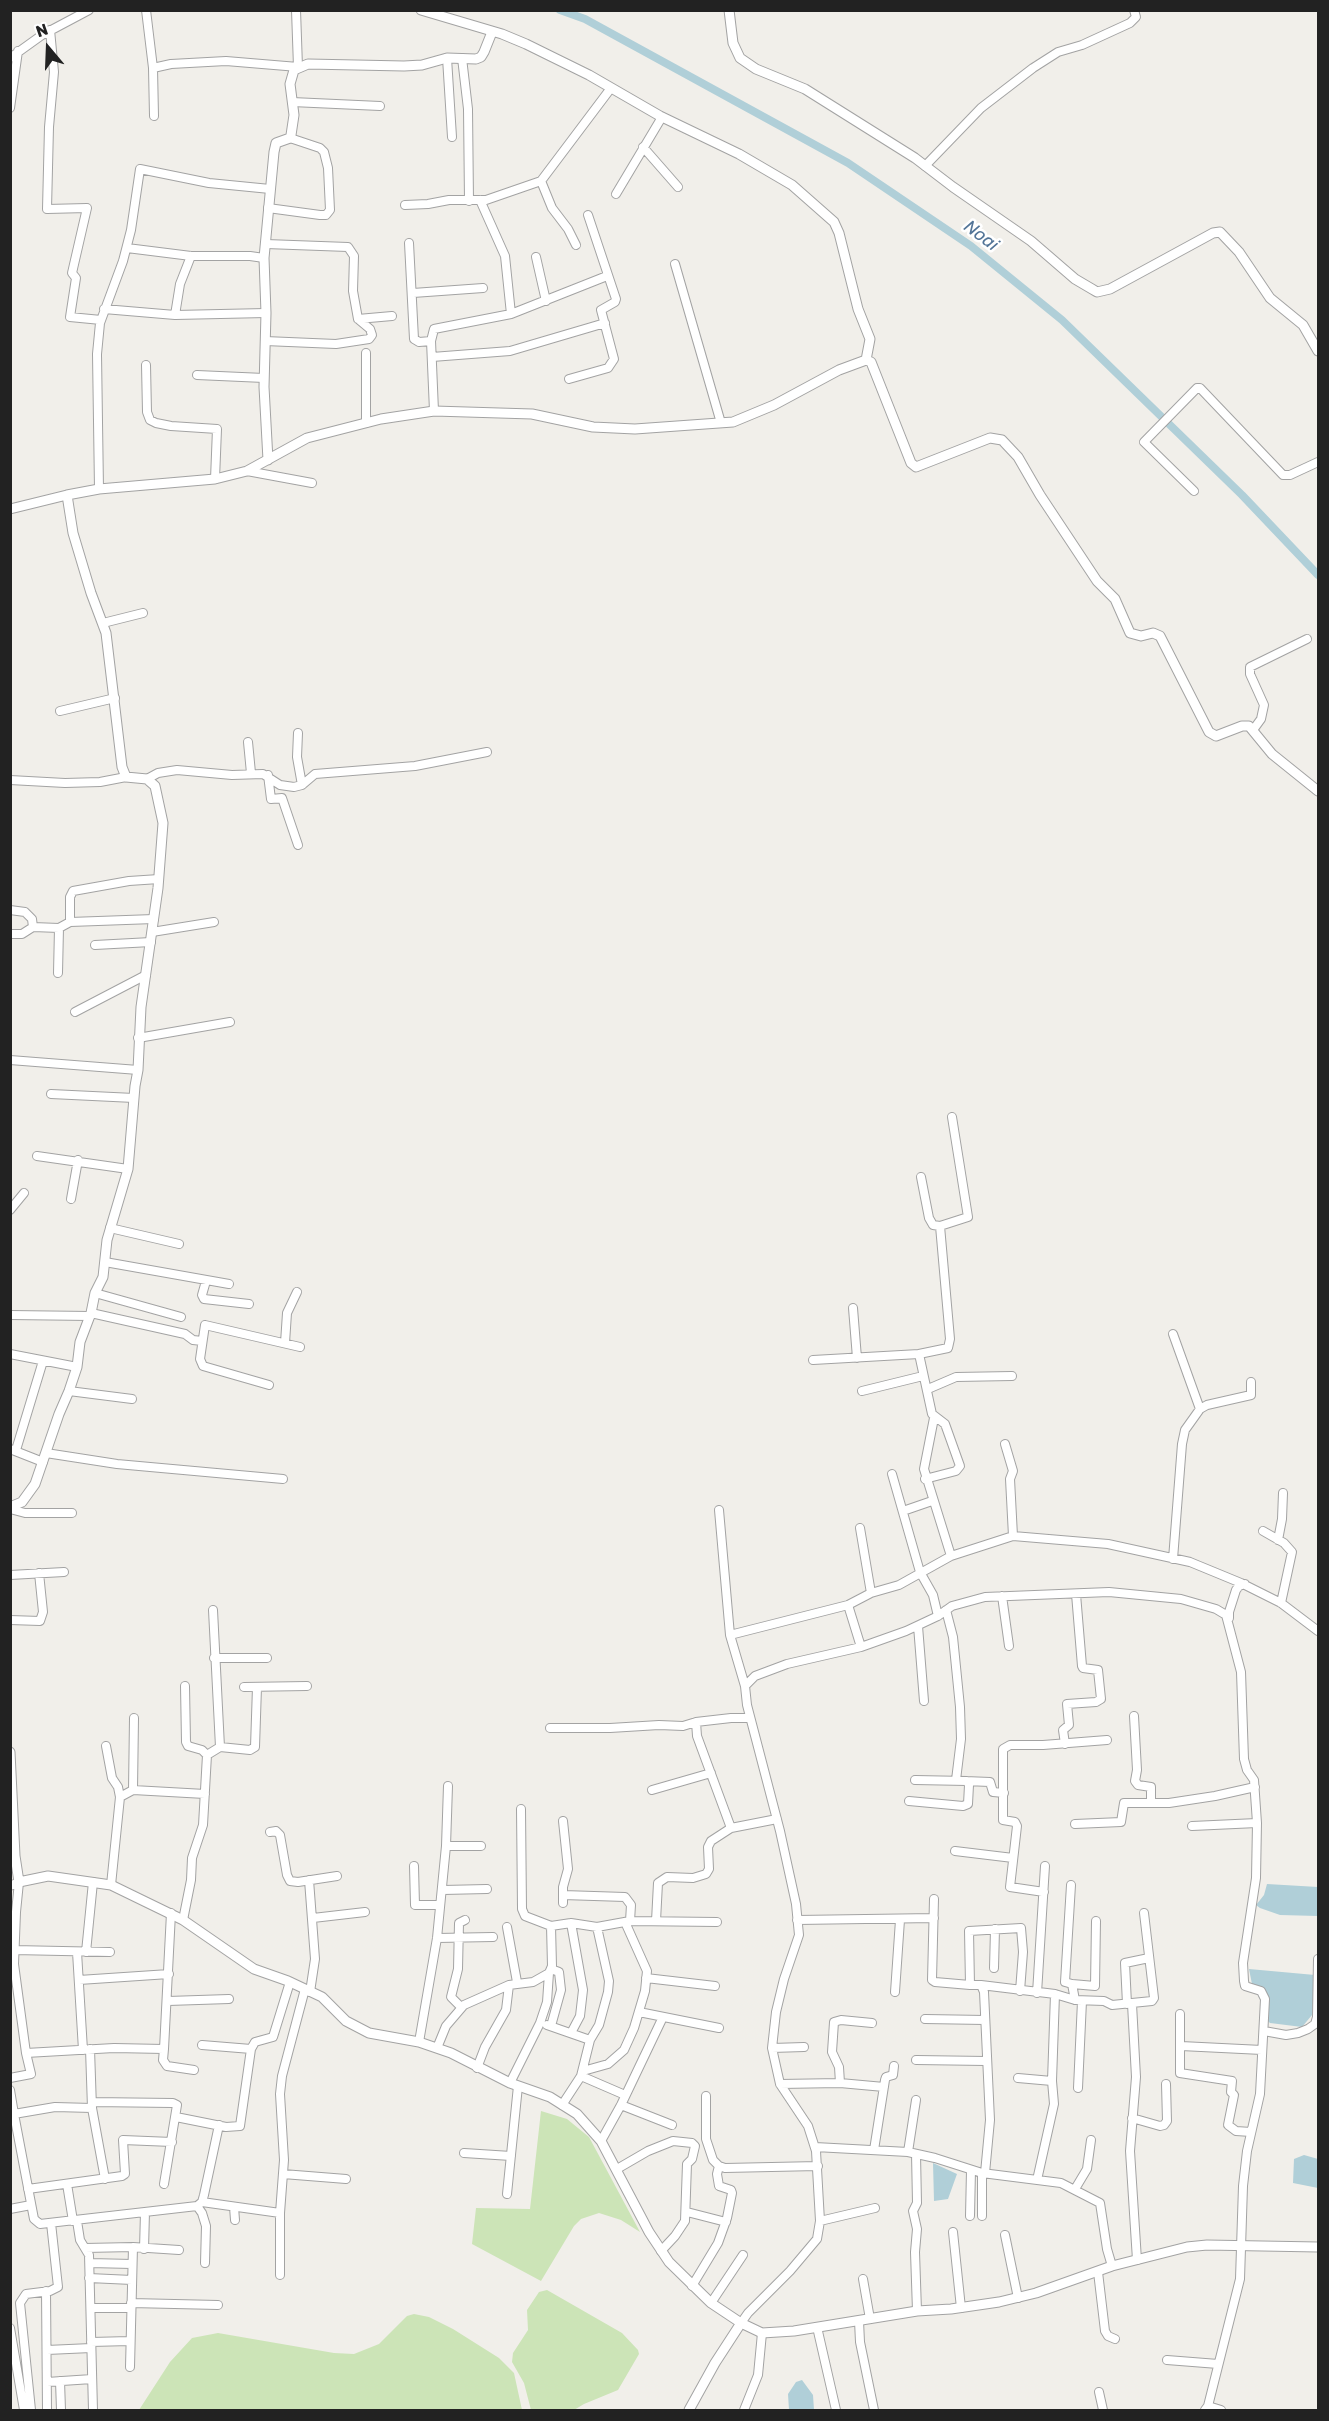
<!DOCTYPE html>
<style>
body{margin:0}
#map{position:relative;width:1329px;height:2421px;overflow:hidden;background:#f1efea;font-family:Rubik,sans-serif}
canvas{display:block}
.frame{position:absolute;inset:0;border:12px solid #222;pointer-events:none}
.north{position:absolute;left:18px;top:18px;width:60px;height:60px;-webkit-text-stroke:4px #fff;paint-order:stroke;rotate:341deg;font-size:16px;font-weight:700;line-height:24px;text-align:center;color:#222}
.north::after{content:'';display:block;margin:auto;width:21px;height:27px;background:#222;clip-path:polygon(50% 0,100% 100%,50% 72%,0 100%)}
</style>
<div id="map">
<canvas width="1329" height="2421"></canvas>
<div class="frame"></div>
<div class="north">N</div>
</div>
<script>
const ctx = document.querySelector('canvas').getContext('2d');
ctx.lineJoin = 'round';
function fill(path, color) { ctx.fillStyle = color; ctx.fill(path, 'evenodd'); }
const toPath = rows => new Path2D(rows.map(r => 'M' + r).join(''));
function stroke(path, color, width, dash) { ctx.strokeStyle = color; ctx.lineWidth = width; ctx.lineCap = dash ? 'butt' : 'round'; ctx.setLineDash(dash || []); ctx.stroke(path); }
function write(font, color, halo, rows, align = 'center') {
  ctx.font = font + ' Rubik,sans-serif'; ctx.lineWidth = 5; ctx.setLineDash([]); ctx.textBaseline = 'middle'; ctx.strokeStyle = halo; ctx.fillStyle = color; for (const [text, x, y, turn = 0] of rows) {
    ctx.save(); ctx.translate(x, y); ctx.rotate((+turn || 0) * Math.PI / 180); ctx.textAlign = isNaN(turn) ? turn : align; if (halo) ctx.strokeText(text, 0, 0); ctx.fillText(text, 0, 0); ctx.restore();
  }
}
fill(toPath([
 [541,2111,567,2119,589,2137,640,2232,621,2220,599,2213,581,2219,574,2226,541,2281,472,2244,476,2208,530,2209],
 [547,2290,622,2333,638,2350,639,2354,618,2390,584,2404,574,2410,531,2410,524,2383,512,2362,513,2353,528,2330,527,2310,539,2292],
 [414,2314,429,2317,453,2329,499,2358,514,2373,522,2410,139,2410,170,2362,192,2338,218,2333,334,2353,354,2354,379,2344,407,2316]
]), '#cce4b7');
fill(toPath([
 [1267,1884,1318,1887,1318,1916,1280,1915,1260,1908,1256,1905,1264,1895],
 [1249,1969,1315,1975,1312,2015,1302,2027,1270,2023,1263,2016,1262,1993,1253,1989],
 [1304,2155,1318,2159,1318,2188,1293,2183,1294,2159],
 [933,2163,957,2174,948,2199,934,2201],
 [802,2380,813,2395,814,2410,789,2410,788,2394,796,2382]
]), '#b0cfd8');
stroke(toPath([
 [560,10,585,19,848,163,971,246,1062,320,1242,495,1318,575]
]), '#b0cfd8', 8);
const minor = toPath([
 [146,10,153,68,154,116],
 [50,30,54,72,49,127,47,209,87,208,72,273,76,278,70,317,101,320],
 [10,58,42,35,89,10],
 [447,58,452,137],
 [462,58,468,109,469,201],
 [153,68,171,64,226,61,298,67,296,10],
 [292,102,380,106],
 [10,108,18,51],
 [643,147,678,187],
 [925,166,981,108,1033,68,1058,52,1082,45,1130,23,1136,17,1134,10],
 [616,194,662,117],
 [480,200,505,256,511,314],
 [405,205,428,204,449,200,486,200,541,181],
 [268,208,320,215,326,215,330,210,328,168,324,152,320,148,290,138],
 [409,243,414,339,419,342,431,341],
 [576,245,568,229,552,208,541,181,611,88],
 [127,248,191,256,250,256,264,258],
 [536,257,546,301],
 [675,264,721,423],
 [413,293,483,288],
 [104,309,175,315,266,313],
 [175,315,180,284,191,256],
 [358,319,392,316],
 [265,341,336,344,369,339,372,335,370,329,358,319,353,291,354,256,348,247,266,244],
 [366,353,366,423],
 [432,357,510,351,605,323],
 [146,365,147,412,150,420,156,423,171,426,217,429,215,479],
 [197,375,264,378],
 [569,379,608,368,614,359,601,310,615,302,616,299,588,215],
 [434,411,431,341,434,329,511,314,607,276],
 [247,471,312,483],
 [99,489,97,354,100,323,123,261,131,230,140,169,209,183,270,189],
 [1194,491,1144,442,1197,388,1200,388,1283,475,1290,475,1318,462],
 [103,623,143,613],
 [60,711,115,698],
 [1253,730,1261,719,1264,705,1250,674,1250,667,1307,639],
 [298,733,297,757,302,785],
 [248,742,251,773],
 [268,775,271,799,282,798,298,845],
 [147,779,158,773,177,770,232,775,263,774,280,785,294,787,302,785,315,774,415,766,487,752],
 [10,780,65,783,100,782,126,777],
 [10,910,25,912,32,919,33,927,59,928,70,922,70,897,73,891,129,881,159,879],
 [70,922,154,919],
 [152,932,214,922],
 [10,934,22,934,33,927],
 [95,945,151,942],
 [58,973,59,928],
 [75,1012,146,975],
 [138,1038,230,1022],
 [10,1060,138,1070],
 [51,1094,134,1098],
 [37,1156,128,1169],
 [921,1177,929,1218,933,1225,940,1226,968,1217,952,1117],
 [71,1199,78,1160],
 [10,1210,24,1193],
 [110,1228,179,1244],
 [105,1262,229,1284],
 [206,1281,202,1295,204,1299,249,1304],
 [95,1293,181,1317],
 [853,1308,857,1358],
 [91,1313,185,1334,193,1340,202,1341],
 [10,1315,90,1316],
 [1173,1334,1200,1409],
 [285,1343,287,1313,297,1292],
 [10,1354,77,1367],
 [919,1354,932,1414,945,1424,960,1466,956,1471,925,1479],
 [813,1360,919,1354,948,1348,950,1339,940,1226],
 [269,1385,203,1366,200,1359,205,1325,300,1347],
 [928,1389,956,1377,1012,1376],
 [69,1391,132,1399],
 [862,1391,923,1376],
 [934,1418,924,1469,951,1556],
 [1005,1444,1013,1471,1010,1479,1013,1536],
 [10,1449,43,1462],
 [16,1450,43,1361],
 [46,1453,117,1464,283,1479],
 [892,1474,920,1572,933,1595,938,1616],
 [10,1509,25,1513,72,1513],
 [719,1510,730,1635],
 [903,1511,932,1501],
 [860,1528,871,1593],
 [1263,1531,1284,1543,1292,1552,1281,1603],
 [1278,1540,1282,1519,1283,1493],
 [1173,1559,1182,1444,1185,1430,1200,1409,1207,1405,1251,1395,1251,1382],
 [10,1575,64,1572],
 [1002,1596,1009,1646],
 [848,1605,861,1647],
 [946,1610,953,1637,960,1707,961,1739,956,1780],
 [1229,1618,1229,1612,1236,1590,1239,1586,1245,1584],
 [10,1620,40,1621,43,1612,39,1573],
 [918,1626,924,1701],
 [214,1658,267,1658],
 [745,1686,730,1635,848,1605,871,1593,899,1585,951,1556,1013,1536,1108,1544,1190,1562,1241,1583,1281,1603,1318,1631],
 [244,1687,307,1686],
 [1134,1716,1137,1770,1135,1781,1138,1785,1151,1787,1151,1802],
 [550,1728,610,1728,659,1725,683,1726,696,1722],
 [1065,1744,1063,1730,1069,1725,1067,1704,1096,1702,1101,1699,1098,1670,1083,1668,1082,1666,1076,1594],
 [106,1746,112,1778,118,1787,120,1797,111,1885],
 [220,1747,250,1750,255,1747,257,1687],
 [207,1755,220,1747,213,1610],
 [965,1781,990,1782,993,1792,1004,1793],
 [133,1790,134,1718],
 [652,1790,711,1773],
 [120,1797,133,1790,205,1794],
 [909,1801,963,1806,968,1804,969,1785,967,1781,915,1780],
 [521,1809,522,1909,525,1916,551,1926],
 [563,1821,568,1869,563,1887,563,1903],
 [1075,1824,1121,1822,1124,1803,1169,1803,1215,1796,1255,1787],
 [1192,1826,1257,1823],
 [731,1828,777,1819],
 [270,1832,276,1831,280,1835,287,1875,290,1881,298,1882,337,1876],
 [446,1846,448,1786],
 [955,1851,1013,1858],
 [414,1866,415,1905,439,1905],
 [309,1880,315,1959,310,1992],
 [1071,1885,1065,1982,1072,1984,1075,2000],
 [10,1886,19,1882,16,1912,14,1964,26,2053],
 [443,1890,487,1889],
 [1044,1892,1010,1887,1017,1826,1015,1822,1003,1820,1003,1749,1010,1745,1043,1745,1107,1740],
 [563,1895,625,1897,631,1905,630,1921],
 [934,1899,932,1980,935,1982,970,1985],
 [313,1918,365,1912],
 [183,1920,191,1880,192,1858,203,1825,207,1755,202,1750,188,1746,186,1742,185,1686],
 [797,1920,934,1918],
 [656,1921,658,1883,667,1877,693,1878,706,1874,709,1869,708,1847,711,1841,731,1828,697,1736,696,1722,731,1718,750,1718],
 [507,1927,517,1982],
 [437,1938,493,1937],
 [14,1950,110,1952],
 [77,1952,83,2050],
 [86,1952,93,1882],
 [994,1968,995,1929],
 [551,1969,559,1972,561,1990,551,2026],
 [646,1978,715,1986],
 [79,1980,169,1974],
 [1072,1984,1095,1986,1096,1921],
 [981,1985,1055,1994,1052,2081,1054,2104,1037,2180],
 [895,1992,900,1920],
 [1037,1993,1045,1866],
 [1055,1994,1075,2000,1104,2001,1112,2005,1152,2001,1154,1998,1144,1913],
 [168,2001,229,1999],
 [1127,2004,1125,1963,1149,1958],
 [1132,2004,1136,2077,1130,2151,1137,2260],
 [461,2007,451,1997,458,1969,459,1923,465,1920],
 [639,2012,719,2028],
 [1180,2014,1180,2073,1232,2081,1231,2092,1234,2095,1228,2125,1236,2131,1251,2132],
 [925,2019,985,2020],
 [547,2025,590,2040],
 [1264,2031,1286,2035,1298,2033,1308,2029,1315,2024,1317,2017,1318,1959],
 [571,2033,580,2016,583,1990,571,1923],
 [419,2042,437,1938,446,1846,481,1846],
 [202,2045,251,2049],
 [1181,2046,1262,2050],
 [437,2048,446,2026,464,2005,509,1985,533,1982,549,1973,552,1966,551,1926,571,1923,597,1927,630,1921,717,1922],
 [772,2048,804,2047],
 [164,2049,163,2060,167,2066,194,2070],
 [916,2060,986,2061],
 [477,2068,485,2047,506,2010,509,1985],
 [583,2071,608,2064,624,2050,634,2028,645,1991,647,1971,625,1922],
 [581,2076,625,2095],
 [10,2078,31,2074,26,2053,114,2048,164,2049,171,1913],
 [1018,2078,1052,2081],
 [510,2083,540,2023,547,2002,549,1973],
 [840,2083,839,2067,832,2052,834,2022,841,2020,872,2023],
 [780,2084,840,2083,884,2087],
 [1078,2088,1082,2001],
 [10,2090,14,2114,55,2107,92,2108,90,2049],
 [706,2096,706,2139,713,2160,719,2166,725,2168,818,2166],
 [92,2102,173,2103,177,2105,164,2184],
 [562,2105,581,2076,590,2040,599,2025,608,1992,609,1981,597,1927],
 [621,2105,672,2125],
 [92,2108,105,2179],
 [14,2114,34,2219,40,2224,197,2206,202,2202,204,2195,219,2125],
 [176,2117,226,2127,240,2126,251,2049,255,2042,273,2037,290,1982],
 [1132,2118,1160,2126,1164,2125,1167,2121,1166,2084],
 [601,2141,621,2105,663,2017],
 [815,2147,908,2152,935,2158,982,2173,1061,2183,1100,2203,1107,2249,1112,2266],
 [874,2150,885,2080,886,2077,893,2075,894,2066],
 [908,2152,916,2100],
 [464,2153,511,2156],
 [916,2154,917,2203,913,2211,917,2229,915,2252,917,2311],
 [617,2169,648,2151,673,2141,692,2143,695,2146,692,2159,687,2164,685,2221,675,2236,661,2251],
 [982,2173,982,2216],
 [985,2173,990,2120,984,1992,981,1985,970,1985,969,1931,1021,1928,1023,1952,1020,1991],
 [283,2174,346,2179],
 [67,2184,73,2221],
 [28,2189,122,2176,125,2174,123,2140,172,2142],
 [1075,2189,1087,2169,1091,2140],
 [507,2194,518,2086],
 [202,2202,280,2213],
 [197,2206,202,2213,206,2226,205,2263],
 [234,2207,235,2220],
 [10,2209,31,2205],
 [687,2212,726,2222],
 [970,2216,971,2170],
 [77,2221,80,2240,89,2255,93,2410],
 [820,2221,875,2208],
 [953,2232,961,2308],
 [1005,2235,1018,2298],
 [85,2248,133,2247,179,2250],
 [144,2249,145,2212],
 [90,2263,132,2264],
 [1098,2272,1105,2331,1108,2336,1115,2339],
 [280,2275,280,2213,284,2160,280,2094,282,2076,305,1989],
 [89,2278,132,2280],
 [863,2279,870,2319],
 [692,2286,718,2243,727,2218,732,2193,731,2190,719,2186,717,2174,719,2166],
 [46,2291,47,2410],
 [131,2303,218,2305],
 [711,2303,743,2255],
 [91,2308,131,2308],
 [859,2321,860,2342,874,2410],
 [741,2323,748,2313,790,2271,817,2239,820,2221,816,2151,808,2126,780,2084,772,2048,776,2012,784,1979,799,1935,796,1904,780,1831,747,1705,745,1686,755,1676,787,1664,861,1647,906,1631,938,1616,952,1606,985,1597,1109,1592,1181,1599,1216,1609,1226,1615,1241,1672,1244,1759,1247,1770,1254,1780,1257,1823,1256,1878,1243,1963,1244,1981,1245,1986,1261,1991,1265,1999,1260,2094,1247,2151,1243,2186,1240,2279,1208,2406,1205,2410],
 [817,2327,836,2410],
 [10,2328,24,2410],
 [91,2342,130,2341],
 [47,2350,91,2348],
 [1167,2360,1218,2364],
 [130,2367,133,2247],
 [60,2381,61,2410],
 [47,2382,92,2379],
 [1099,2392,1103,2410],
 [1208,2406,1221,2410],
 [31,2410,20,2303,26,2294,50,2291,58,2287,51,2223],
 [744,2410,758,2375,762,2333]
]);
const tertiary = toPath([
 [421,10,502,34,526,44,589,75,660,116,739,154,792,185,834,222,839,233,858,309,870,339,866,360],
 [729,10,733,43,740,58,756,69,805,89,915,158,953,187,1031,241,1075,279,1092,289,1097,292,1110,289,1213,233,1220,232,1239,252,1270,298,1303,325,1318,351],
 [268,460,264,387,266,313,264,258,274,152,276,143,290,138,291,135,294,115,290,84,294,70,308,64,404,66,422,65,447,58,476,59,481,57,484,52,492,32],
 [67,495,99,489,215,479,247,471,307,438,381,419,434,411,532,414,593,427,635,429,733,422,774,405,839,370,866,360,871,362,911,463,916,467,990,438,1002,440,1018,457,1040,495,1097,581,1115,599,1130,633,1141,636,1153,633,1160,636,1209,732,1216,736,1242,726,1249,726,1272,754,1318,791],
 [10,509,67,495,73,533,91,593,106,633,122,767,126,777,147,779,155,786,163,823,158,888,141,1007,138,1070,135,1086,128,1169,107,1240,103,1277,95,1293,91,1313,80,1342,77,1367,69,1391,59,1414,35,1484,22,1502,10,1507],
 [10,1752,15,1856,19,1882,48,1876,111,1885,183,1920,254,1969,288,1981,322,1997,346,2021,369,2033,419,2042,451,2053,510,2083,550,2097,577,2114,601,2141,649,2232,669,2262,711,2303,741,2323,762,2333,794,2331,917,2311,951,2309,999,2302,1036,2293,1112,2266,1187,2247,1207,2245,1318,2247],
 [689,2410,715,2363,741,2323]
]);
stroke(minor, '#a3a3a3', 10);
stroke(tertiary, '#a3a3a3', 11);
stroke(minor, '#fff', 8);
stroke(tertiary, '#fff', 9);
write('italic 18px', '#527497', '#fff', [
 ["Noai",981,236,37]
]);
</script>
